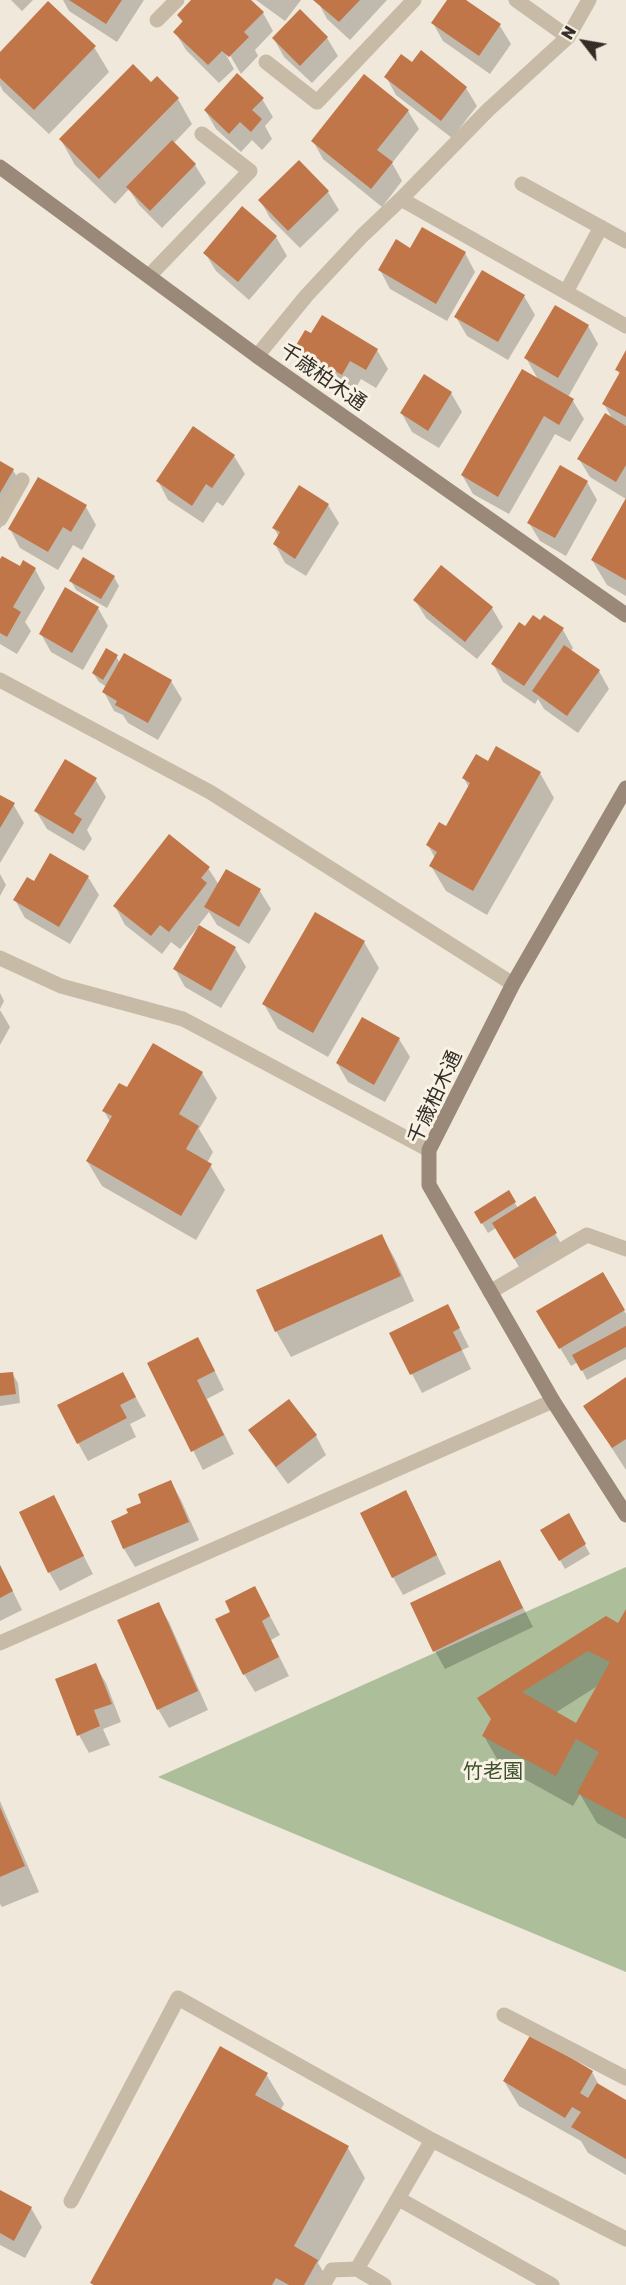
<!DOCTYPE html>
<meta charset="utf-8">
<style>
body{margin:0}
#map{position:relative;width:626px;height:2285px;overflow:hidden;background:#f0e8da;font-family:"Golos Text",sans-serif}
canvas{display:block}
.north{position:absolute;left:554px;top:12px;width:60px;height:60px;-webkit-text-stroke:4px #f8f2e5;paint-order:stroke;rotate:301deg;font-size:16px;font-weight:700;line-height:24px;text-align:center;color:#342d27}
.north::after{content:'';display:block;margin:auto;width:21px;height:27px;background:#342d27;clip-path:polygon(50% 0,100% 100%,50% 72%,0 100%)}
</style>
<div id="map">
<canvas width="626" height="2285"></canvas>
<div class="north">N</div>
</div>
<script>
const ctx = document.querySelector('canvas').getContext('2d');
ctx.lineJoin = 'round';
function fill(path, color) { ctx.fillStyle = color; ctx.fill(path, 'evenodd'); }
const toPath = rows => new Path2D(rows.map(r => 'M' + r).join(''));
function stroke(path, color, width, dash) { ctx.strokeStyle = color; ctx.lineWidth = width; ctx.lineCap = dash ? 'butt' : 'round'; ctx.setLineDash(dash || []); ctx.stroke(path); }
function write(font, color, halo, rows, align = 'center') {
  ctx.font = font + ' "Golos Text","Noto Sans JP",sans-serif'; ctx.lineWidth = 6; ctx.setLineDash([]); ctx.textBaseline = 'middle'; ctx.strokeStyle = halo; ctx.fillStyle = color; for (const [text, x, y, turn = 0] of rows) {
    ctx.save(); ctx.translate(x, y); ctx.rotate((+turn || 0) * Math.PI / 180); ctx.textAlign = isNaN(turn) ? turn : align; if (halo) ctx.strokeText(text, 0, 0); ctx.fillText(text, 0, 0); ctx.restore();
  }
}
fill(toPath([
 [626,1567,626,1972,158,1777]
]), '#adbe9b');
fill(toPath([
 [11,0,33,0,22,11],
 [63,0,144,0,117,42,69,11],
 [193,0,249,0,263,13,273,31,255,50,258,56,241,74,227,50,224,51,234,69,219,83,186,50,175,32,183,23,178,16],
 [256,0,301,0,285,21],
 [317,0,387,0,350,40,327,19],
 [448,0,463,0,500,26,511,44,490,74,443,41,433,23],
 [327,38,338,56,312,83,284,57,274,39],
 [94,47,109,72,49,134,3,91,0,85,0,54],
 [412,64,466,88,477,106,452,138,396,95,386,77],
 [151,84,178,99,192,124,173,144,195,165,206,183,162,228,139,205,129,189,115,204,75,165,61,140],
 [262,99,273,117,265,126,272,139,262,150,252,140,241,152,216,129,205,110],
 [408,111,419,129,392,163,402,181,382,207,323,159,313,141],
 [328,192,339,210,300,248,270,218,260,200],
 [242,208,276,237,287,256,249,300,216,271,205,253],
 [410,250,465,253,475,272,447,321,390,289,380,270],
 [524,296,535,315,508,360,467,336,456,317],
 [588,326,598,344,568,397,573,401,584,419,570,442,555,434,509,514,473,494,462,475,539,381,526,358],
 [296,347,377,350,388,369,376,388,361,379,353,393,307,365],
 [626,353,626,499,590,477,579,459,613,420,604,404,620,375,617,370],
 [425,377,451,393,462,412,439,448,412,432,402,414],
 [234,456,245,474,223,506,217,502,203,523,168,500,158,481],
 [0,462,13,470,23,488,0,529],
 [587,482,597,500,566,556,540,541,529,523],
 [626,501,626,596,607,585,592,560],
 [328,505,339,523,306,576,285,563,275,544,279,537,274,528],
 [86,507,96,525,82,550,73,545,58,570,20,548,10,529],
 [0,562,20,568,35,569,45,588,25,622,31,631,17,654,0,644],
 [441,567,492,608,503,627,477,659,426,618,415,600],
 [114,577,119,586,107,608,76,590,71,581],
 [98,608,108,626,83,670,51,652,41,634],
 [526,628,563,630,573,648,571,651,599,671,609,689,578,733,544,709,538,699,535,704,503,682,493,664],
 [116,656,120,663,171,681,182,699,158,740,128,723,123,715,114,711,104,692,107,687,99,682,93,673],
 [488,763,540,773,554,798,487,915,446,891,431,866,435,858,428,845,446,828,469,788,464,778],
 [95,779,106,797,87,830,92,839,84,851,47,829,36,811],
 [0,797,13,804,24,823,0,863],
 [208,868,219,885,260,891,271,909,249,944,217,925,209,912,198,926,235,948,246,967,221,1008,185,987,175,969,198,929,197,928,180,949,171,942,162,954,125,925,115,906],
 [0,874,6,885,0,896],
 [88,877,99,895,70,944,25,918,15,900,34,883],
 [364,942,379,968,328,1057,278,1029,264,1004],
 [0,993,4,1001,0,1009],
 [0,1010,10,1027,0,1045],
 [399,1039,410,1057,385,1102,348,1082,337,1063],
 [202,1073,217,1098,199,1129,213,1152,207,1163,210,1165,225,1190,196,1240,102,1186,87,1161,110,1122,104,1111,127,1089],
 [508,1192,518,1208,534,1198,566,1252,525,1277,496,1228,488,1233,476,1213],
 [382,1236,396,1261,414,1301,291,1357,276,1331],
 [602,1274,626,1314,626,1359,587,1380,578,1362,571,1366,538,1312],
 [448,1306,469,1347,462,1350,471,1369,422,1393,391,1334],
 [208,1357,224,1390,207,1399,234,1454,203,1470,149,1363],
 [12,1373,18,1383,20,1403,0,1406,0,1375],
 [626,1379,626,1470,585,1407],
 [133,1392,146,1416,130,1424,136,1437,88,1461,78,1443],
 [289,1401,316,1436,326,1455,288,1484,261,1448,250,1430],
 [171,1482,181,1500,199,1540,135,1567,124,1549,113,1521,130,1514],
 [53,1497,93,1574,60,1591,49,1572],
 [416,1511,446,1574,403,1595,393,1577],
 [568,1515,590,1554,565,1569,543,1530],
 [500,1562,533,1627,445,1669,435,1651],
 [0,1565,22,1610,0,1621],
 [255,1588,280,1635,271,1640,289,1676,255,1692,244,1674,232,1612],
 [158,1604,169,1622,208,1710,169,1728,158,1709],
 [626,1612,626,1839,597,1823,580,1794,573,1806,501,1766,484,1736,492,1720,479,1698,619,1626],
 [599,1685,577,1725,555,1713],
 [95,1665,106,1683,121,1722,103,1729,110,1745,89,1753,79,1735],
 [0,1801,39,1892,2,1907,0,1904],
 [592,2072,600,2087,626,2102,626,2175,588,2153,581,2141,519,2106,504,2081],
 [266,2074,284,2104,280,2111,348,2148,365,2178,318,2263,331,2285,93,2285,92,2283],
 [0,2191,31,2208,42,2227,25,2258,0,2245]
]), '#0003');
fill(toPath([
 [69,0,122,0,106,24],
 [191,0,251,0,264,12,244,32,249,37,229,57,222,51,208,65,173,32,183,21,177,15],
 [313,0,360,0,339,22],
 [447,0,466,0,501,24,479,56,431,23],
 [48,1,96,46,34,110,0,78,0,52],
 [300,9,328,37,300,66,272,38],
 [421,50,467,87,441,121,384,77,401,54,412,62],
 [133,64,151,82,157,76,179,98,99,179,59,139],
 [237,73,264,98,252,110,262,119,251,132,240,122,229,134,204,110],
 [364,74,409,110,377,150,393,162,371,189,311,141],
 [172,140,196,164,150,211,126,187],
 [299,160,329,191,288,231,258,200],
 [242,206,277,236,238,282,203,253],
 [422,227,466,252,436,304,378,270,396,239,410,248],
 [482,270,525,295,498,342,454,317],
 [555,305,589,325,558,378,524,358],
 [322,315,378,349,366,370,350,361,342,375,295,347,305,330,311,333],
 [626,350,626,417,602,404,620,372,615,370],
 [522,369,574,399,559,425,544,416,498,497,461,475],
 [424,374,452,392,428,431,400,413],
 [605,413,626,426,626,465,616,482,577,459],
 [193,426,235,455,212,488,206,484,192,506,156,481],
 [0,461,14,469,0,493],
 [560,465,588,481,555,538,527,523],
 [38,477,87,505,71,532,63,527,48,552,8,529],
 [299,485,329,504,295,559,273,544,280,532,272,528],
 [626,498,626,580,591,560],
 [2,556,20,566,23,560,36,568,13,607,21,612,7,637,0,633,0,559],
 [83,557,115,576,101,599,69,581],
 [441,565,493,607,465,642,413,600],
 [65,587,99,607,72,653,39,634],
 [533,615,540,620,544,615,564,628,524,686,491,664,519,622,525,626],
 [564,645,600,670,567,716,532,691],
 [106,648,118,655,103,680,92,673],
 [124,653,172,680,148,723,115,705,117,701,102,692],
 [496,746,541,772,473,891,429,866,437,852,426,845,439,822,446,826,470,783,462,778,476,754,488,761],
 [65,759,97,778,74,814,82,819,73,834,34,811],
 [0,795,15,803,0,828],
 [169,834,210,867,201,878,207,883,169,932,160,925,151,936,113,906],
 [50,853,89,876,59,927,13,900,27,877,34,881],
 [226,869,261,889,239,927,204,907],
 [315,912,365,941,313,1033,262,1004],
 [199,925,236,947,211,991,173,969],
 [362,1017,400,1038,374,1085,336,1063],
 [153,1043,203,1072,179,1114,199,1126,186,1149,212,1164,181,1216,86,1161,112,1116,102,1111,119,1083,127,1087],
 [509,1190,516,1202,481,1224,474,1212],
 [535,1196,557,1233,514,1259,492,1223],
 [382,1234,401,1276,275,1332,256,1290],
 [603,1272,625,1310,559,1349,536,1311],
 [448,1304,460,1328,453,1332,462,1350,410,1375,389,1333],
 [626,1326,626,1347,581,1371,572,1355],
 [198,1337,215,1371,197,1380,224,1435,191,1452,147,1363],
 [13,1372,16,1394,0,1396,0,1373],
 [123,1372,136,1397,120,1405,127,1418,77,1444,57,1405],
 [626,1377,626,1439,612,1448,583,1406],
 [289,1399,317,1435,276,1467,248,1430],
 [171,1480,189,1522,123,1549,111,1521,128,1513,126,1509,141,1503,138,1494],
 [406,1490,437,1555,392,1578,360,1513],
 [54,1495,84,1556,48,1573,19,1512],
 [569,1513,586,1544,559,1561,540,1530],
 [500,1560,523,1608,433,1652,410,1603],
 [0,1565,13,1591,0,1598],
 [255,1586,270,1616,262,1621,279,1657,243,1675,215,1619,230,1612,225,1601],
 [159,1602,198,1691,157,1710,117,1620],
 [626,1609,626,1819,577,1793,599,1752,576,1739,556,1776,482,1736,491,1719,477,1698,606,1616,618,1623],
 [588,1651,610,1662,576,1723,522,1692],
 [96,1663,112,1704,94,1710,100,1726,77,1736,55,1679],
 [0,1807,25,1866,0,1877],
 [531,2034,593,2071,580,2093,588,2098,597,2083,626,2100,626,2159,571,2127,581,2112,572,2107,565,2118,503,2081],
 [220,2046,268,2073,255,2095,349,2146,294,2246,318,2260,304,2285,289,2285,276,2278,272,2285,94,2285,90,2283],
 [0,2190,32,2207,14,2241,0,2233]
]), '#c07648');
stroke(toPath([
 [157,20,177,0],
 [266,62,317,102,414,0],
 [522,184,626,241],
 [149,276,250,171,202,134],
 [566,292,601,227],
 [0,519,22,480],
 [490,1292,587,1235,626,1249],
 [504,2015,626,2078],
 [399,2199,552,2285],
 [71,2201,178,1998,432,2140,626,2239],
 [357,2269,432,2140],
 [323,2285,332,2270,357,2269,384,2285]
]), '#c7baa6', 15);
stroke(toPath([
 [516,0,568,37],
 [401,199,626,326],
 [257,356,307,295,362,236,401,199,488,110,568,37,589,0],
 [0,680,210,792,513,984],
 [0,958,61,986,183,1019,429,1150],
 [0,1643,553,1401]
]), '#c7baa6', 15);
stroke(toPath([
 [0,167,257,356,626,615],
 [626,788,513,984,429,1150,429,1185,553,1401,626,1515]
]), '#9a8978', 15);
write('20px', '#342d27', '#f8f2e5', [
 ["千歳柏木通",323,377,35],
 ["千歳柏木通",435,1097,-65]
]);
write('20px', '#3e512c', '#f8f2e5', [
 ["竹老園",493,1772]
]);
</script>
